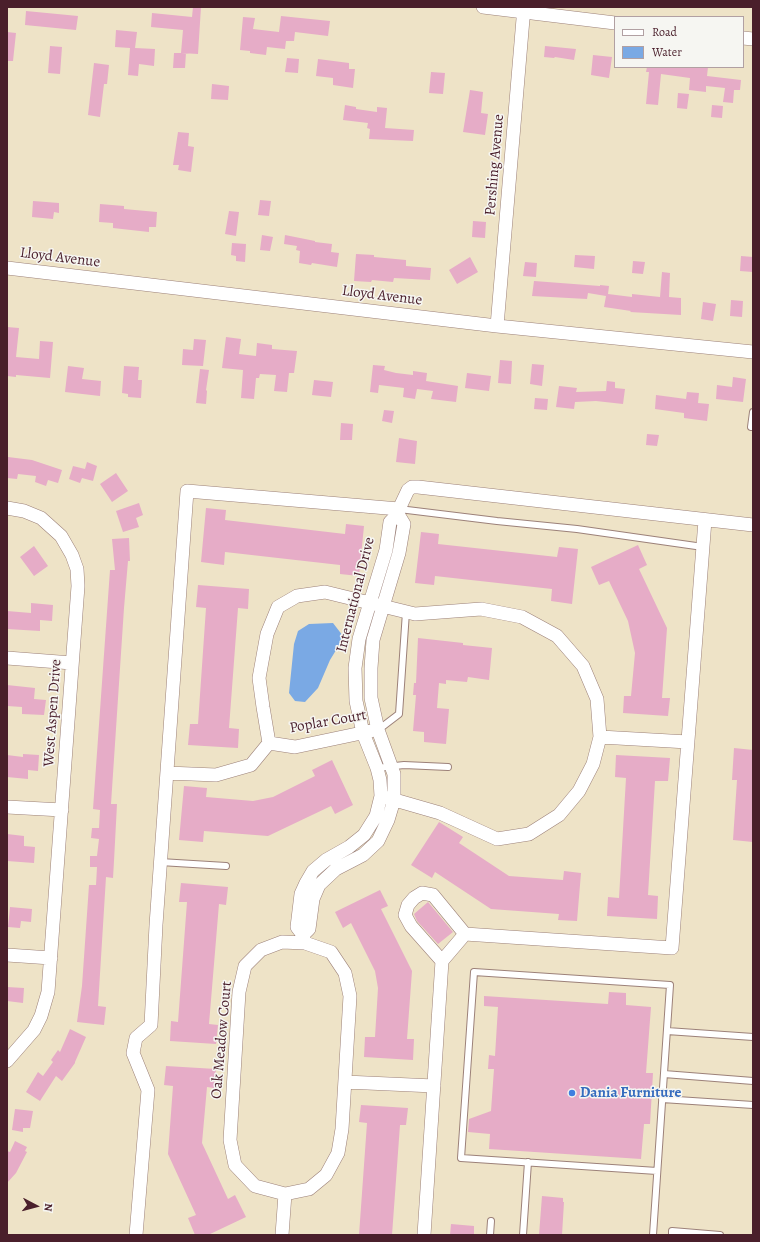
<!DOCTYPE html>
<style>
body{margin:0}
#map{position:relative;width:760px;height:1242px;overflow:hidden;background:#eee3c7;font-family:Alegreya,serif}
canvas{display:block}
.frame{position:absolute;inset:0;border:8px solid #4a1f2b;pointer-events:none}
.legend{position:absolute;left:614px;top:16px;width:130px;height:52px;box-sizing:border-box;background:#f6f6f2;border:1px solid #b1a0a2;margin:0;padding:5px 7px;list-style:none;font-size:12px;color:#4a1f2b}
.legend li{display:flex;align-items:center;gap:8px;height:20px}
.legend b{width:20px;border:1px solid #b1a0a2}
.north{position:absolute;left:16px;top:1186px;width:40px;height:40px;-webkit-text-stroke:3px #f6f6f2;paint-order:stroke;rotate:96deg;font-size:11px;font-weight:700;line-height:16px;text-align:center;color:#4a1f2b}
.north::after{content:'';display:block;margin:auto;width:14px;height:18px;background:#4a1f2b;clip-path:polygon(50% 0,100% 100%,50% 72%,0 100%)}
</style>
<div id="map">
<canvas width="760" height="1242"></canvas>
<div class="frame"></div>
<ul class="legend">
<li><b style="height:5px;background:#fff"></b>Road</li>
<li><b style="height:11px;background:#7aa9e4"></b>Water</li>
</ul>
<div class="north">N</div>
</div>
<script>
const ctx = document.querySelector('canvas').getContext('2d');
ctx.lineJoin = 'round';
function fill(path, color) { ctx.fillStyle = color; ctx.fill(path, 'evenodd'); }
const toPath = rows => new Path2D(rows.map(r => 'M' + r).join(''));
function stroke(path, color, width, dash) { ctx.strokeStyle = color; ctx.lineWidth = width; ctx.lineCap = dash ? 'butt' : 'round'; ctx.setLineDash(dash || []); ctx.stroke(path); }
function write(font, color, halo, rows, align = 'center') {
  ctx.font = font + ' Alegreya,serif'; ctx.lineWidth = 3; ctx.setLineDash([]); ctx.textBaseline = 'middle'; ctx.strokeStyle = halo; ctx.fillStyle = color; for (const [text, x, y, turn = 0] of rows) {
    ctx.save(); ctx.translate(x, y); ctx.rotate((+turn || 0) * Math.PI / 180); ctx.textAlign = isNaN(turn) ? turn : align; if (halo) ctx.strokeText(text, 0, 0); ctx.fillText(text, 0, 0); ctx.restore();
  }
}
fill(toPath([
 [333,623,343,636,341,642,330,660,318,688,305,702,295,701,289,693,294,644,298,631,309,624]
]), '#7aa9e4');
fill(toPath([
 [193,7,201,7,198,54,181,53,183,30,151,27,152,13,192,17],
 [26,11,78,16,76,30,25,25],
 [281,16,330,21,328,36,295,32,294,41,286,41,285,49,267,47,266,55,250,53,250,51,240,50,243,17,255,18,253,29,279,32],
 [116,30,137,32,135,48,155,49,154,66,139,64,138,76,128,75,130,48,115,47],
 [7,32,16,33,13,61,7,61],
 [50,46,62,47,60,74,48,73],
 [545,46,576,49,574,60,555,57,554,58,544,57],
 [174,53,186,53,185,68,173,68],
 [593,55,612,57,609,78,591,75],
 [287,58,299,59,298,73,285,72],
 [318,59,349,63,349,69,355,69,353,88,333,85,333,78,316,76],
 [94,63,109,65,107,84,104,84,100,117,88,115],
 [647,67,708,67,707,76,741,80,740,90,734,90,733,103,723,102,725,88,706,86,706,92,689,90,690,78,661,74,658,105,646,104,649,72,646,72],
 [431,72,445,73,443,94,429,93],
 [212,84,229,86,228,100,211,99],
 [470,90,483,92,481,113,488,114,485,135,463,132],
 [678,93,689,94,687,109,677,108],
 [345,105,356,107,356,109,377,112,377,107,387,108,385,128,414,130,413,141,369,139,370,129,367,128,368,123,343,120],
 [712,105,723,106,722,118,711,117],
 [178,132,189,133,188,146,194,147,191,172,178,170,179,165,173,165],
 [260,200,271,201,269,216,258,215],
 [33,201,59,203,59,213,54,212,53,219,32,217],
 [100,204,124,206,124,209,157,212,156,227,149,227,149,232,113,228,113,223,99,222],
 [229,211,239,212,236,236,225,234],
 [473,221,486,222,485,238,472,237],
 [262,235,273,237,270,251,260,250],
 [285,235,315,241,315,242,332,244,331,252,339,253,337,267,312,263,311,265,299,263,300,251,296,250,297,246,284,244],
 [232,243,246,244,245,262,236,261,236,256,231,255],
 [356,254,374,255,374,257,406,260,406,266,431,268,430,280,394,278,393,282,372,280,371,282,354,281],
 [575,255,595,256,594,269,574,267],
 [741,256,753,257,753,272,740,271],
 [470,257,478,272,457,284,449,270],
 [633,261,645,262,643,274,632,273],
 [525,262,537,263,536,277,523,276],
 [662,272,670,273,669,297,681,298,681,315,630,312,631,311,604,307,606,296,588,293,587,299,532,296,534,281,600,286,600,285,609,286,608,294,632,297,632,294,660,297],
 [731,300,743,301,742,317,730,316],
 [703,302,716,304,713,321,701,319],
 [7,327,19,328,16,357,39,359,40,341,53,342,50,378,16,375,16,377,7,376],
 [226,337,241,339,239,354,256,356,257,343,272,345,272,349,297,351,294,373,289,373,287,392,274,391,276,375,260,374,259,378,256,378,254,399,241,398,243,370,222,368],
 [194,339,206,340,203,366,182,365,183,349,193,350],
 [500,360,512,361,511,384,498,383],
 [532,364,544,365,542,386,530,384],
 [373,365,385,366,384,370,396,373,413,375,413,371,427,373,426,381,458,386,456,402,431,399,433,391,417,389,415,399,403,397,404,388,379,385,378,393,370,392],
 [68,366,84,368,82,379,101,381,100,396,65,392],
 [124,366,139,367,138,380,142,380,141,398,128,397,128,394,122,393],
 [200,369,209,370,206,390,207,391,206,404,196,403],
 [467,373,491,376,489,391,465,388],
 [733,377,746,379,743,402,716,399,717,385,732,387],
 [314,380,333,382,331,397,312,395],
 [607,381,615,382,615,388,625,389,623,404,596,401,575,402,574,409,556,407,559,386,577,388,576,392,606,391],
 [687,392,699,393,698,403,709,404,707,421,684,418,684,413,655,409,656,395,686,399],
 [535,398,548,399,547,410,534,409],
 [384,410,394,411,392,423,382,421],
 [341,423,353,424,352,440,340,440],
 [647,434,659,435,657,446,646,445],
 [399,438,417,441,415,464,396,462],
 [8,457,32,460,62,470,58,483,48,480,46,486,35,482,36,476,18,474,17,479,7,478],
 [87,462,97,466,93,481,82,478,80,483,69,479,73,466,85,469],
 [116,473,128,491,112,502,100,484],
 [139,503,143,515,136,518,139,527,123,532,116,511],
 [206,508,226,510,225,520,345,534,346,524,364,526,359,576,340,574,340,565,225,552,224,565,201,562],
 [421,532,439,534,438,544,557,557,559,547,578,549,572,604,551,601,552,589,435,576,434,585,415,583],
 [129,538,130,561,128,561,124,608,111,804,117,804,114,861,113,878,106,877,98,1006,106,1007,104,1025,77,1022,82,986,89,885,96,885,97,867,90,867,90,856,97,856,99,839,91,838,92,828,99,828,100,810,93,809,108,598,110,570,115,570,112,539],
 [638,545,647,565,639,569,667,628,662,698,670,698,668,716,623,713,624,696,631,696,635,653,628,621,609,581,599,585,591,567],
 [34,546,48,566,34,576,20,557],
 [198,585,249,589,248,609,238,608,229,728,239,729,238,748,188,745,190,724,198,724,206,608,196,607],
 [31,603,53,605,52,621,40,620,40,631,7,629,7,611,31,613],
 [418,638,463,643,463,645,492,648,489,680,468,677,467,682,446,680,446,684,439,683,437,708,449,709,446,744,424,742,424,732,413,731,416,695,413,695,414,683,416,683],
 [7,685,35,688,34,699,46,700,44,715,22,714,22,707,7,706],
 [734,748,753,750,753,842,733,840,737,780,732,780],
 [23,754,39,755,38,771,28,770,28,779,7,777,7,755,23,757],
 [616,755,670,758,668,781,655,781,648,895,658,896,657,919,607,916,608,897,619,898,626,778,615,777],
 [332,760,353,805,335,814,331,806,268,836,204,831,203,842,179,840,184,786,207,788,206,797,253,801,273,797,315,776,312,770],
 [439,822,463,837,459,843,509,876,563,880,564,871,581,873,577,921,558,920,559,914,491,909,435,872,432,878,411,865],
 [7,834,24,836,24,846,35,847,34,863,7,861],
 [181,883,228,887,226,905,219,904,209,1024,218,1025,216,1044,170,1041,171,1021,178,1022,187,902,179,902],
 [380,890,388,906,381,909,412,971,407,1039,414,1039,413,1060,364,1057,365,1037,375,1037,378,988,375,971,351,923,343,928,335,912],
 [428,902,453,932,438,944,417,921,414,914],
 [10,907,32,909,31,922,21,921,20,928,8,927],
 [7,987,24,988,23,1003,7,1001],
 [609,992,626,993,626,1005,651,1007,646,1073,653,1073,650,1124,644,1124,641,1159,489,1149,490,1134,468,1132,469,1119,491,1111,494,1069,488,1069,489,1055,495,1056,498,1007,484,1006,484,996,608,1004],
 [70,1029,86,1037,75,1062,75,1063,62,1081,56,1076,40,1101,26,1092,38,1072,43,1076,53,1062,51,1060,58,1050,60,1052],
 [166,1066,216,1069,214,1088,207,1087,202,1143,228,1199,235,1195,246,1217,208,1235,195,1235,188,1218,196,1215,168,1154,173,1086,164,1085],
 [361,1105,408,1108,406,1125,400,1125,392,1235,359,1235,367,1123,359,1122],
 [15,1109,33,1111,30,1128,23,1128,23,1132,12,1130],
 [15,1141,27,1147,25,1151,27,1152,16,1173,7,1183,7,1151,10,1152],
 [542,1196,563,1198,563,1202,564,1202,562,1235,539,1235],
 [451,1224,474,1226,474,1235,450,1235]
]), '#e6acc7');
const service = toPath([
 [753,412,751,427,753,427],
 [399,509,497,521,577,529,703,547],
 [378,730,399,714,406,612],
 [377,768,404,765,448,767],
 [160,862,226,866],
 [667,1031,753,1037],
 [664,1074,753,1081],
 [662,1099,753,1105],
 [490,1235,491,1221],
 [523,1235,528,1162],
 [653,1235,670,985,474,972,461,1158,657,1171],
 [672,1235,672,1231,720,1235]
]);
const minor = toPath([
 [483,7,615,23],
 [743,38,753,39],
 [7,268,497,326,753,352],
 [497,326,524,7],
 [7,508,24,511,41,518,61,536,72,555,77,569,78,586,48,992,41,1016,34,1030,7,1061],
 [7,658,72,663],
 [600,737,688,742],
 [269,743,263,707,259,678,267,634,278,607,297,596,325,592,415,614,481,609,522,617,557,636,583,666,597,699,600,737,593,764,579,791,559,815,529,834,497,839,440,813,381,796],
 [269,743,295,747,371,731],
 [167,773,216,775,251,765,269,743],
 [7,807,62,810],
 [303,935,309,929,313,899,319,885,336,869,363,855,378,841,388,820,394,800,394,774,378,730,371,698,371,668,373,640,399,553,404,524,398,514,399,509,408,490,412,487,418,487,753,525],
 [282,942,305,943,331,952,345,973,350,996,342,1129,338,1153,326,1175,309,1189,285,1194,255,1186,235,1165,230,1140,239,992,245,966,261,950,282,942],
 [305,943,303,935,297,927,301,894,306,883,313,871,326,860,349,847,364,835,376,816,381,796,380,780,377,768,363,733,356,701,355,668,359,639,386,550,390,522,398,514],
 [7,955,51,958],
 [442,961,411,926,405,915,408,905,414,898,422,893,433,895,465,934,672,948,705,520],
 [345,1082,434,1086],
 [136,1235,148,1090,133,1053,136,1038,151,1025,156,925,187,491,399,509],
 [282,1235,285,1194],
 [424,1235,442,961,465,934]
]);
stroke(service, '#9c8179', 8);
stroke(minor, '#9c8179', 14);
stroke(service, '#fff', 6);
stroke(minor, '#fff', 13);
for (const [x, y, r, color] of [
 [572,1093,4,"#3f7fe0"]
]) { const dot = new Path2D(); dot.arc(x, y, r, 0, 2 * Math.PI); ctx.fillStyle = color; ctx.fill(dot); stroke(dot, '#f6f6f2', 1.5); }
write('15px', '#4a1f2b', '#f6f6f2', [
 ["Pershing Avenue",495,165,-85],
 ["Lloyd Avenue",60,258,7],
 ["Lloyd Avenue",382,296,7],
 ["International Drive",356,595,-76],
 ["West Aspen Drive",53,713,-86],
 ["Poplar Court",328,722,-10],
 ["Oak Meadow Court",222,1040,-85]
]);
write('bold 15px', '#366cbe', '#f6f6f2', [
 ["Dania Furniture",580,1093]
], 'left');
</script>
